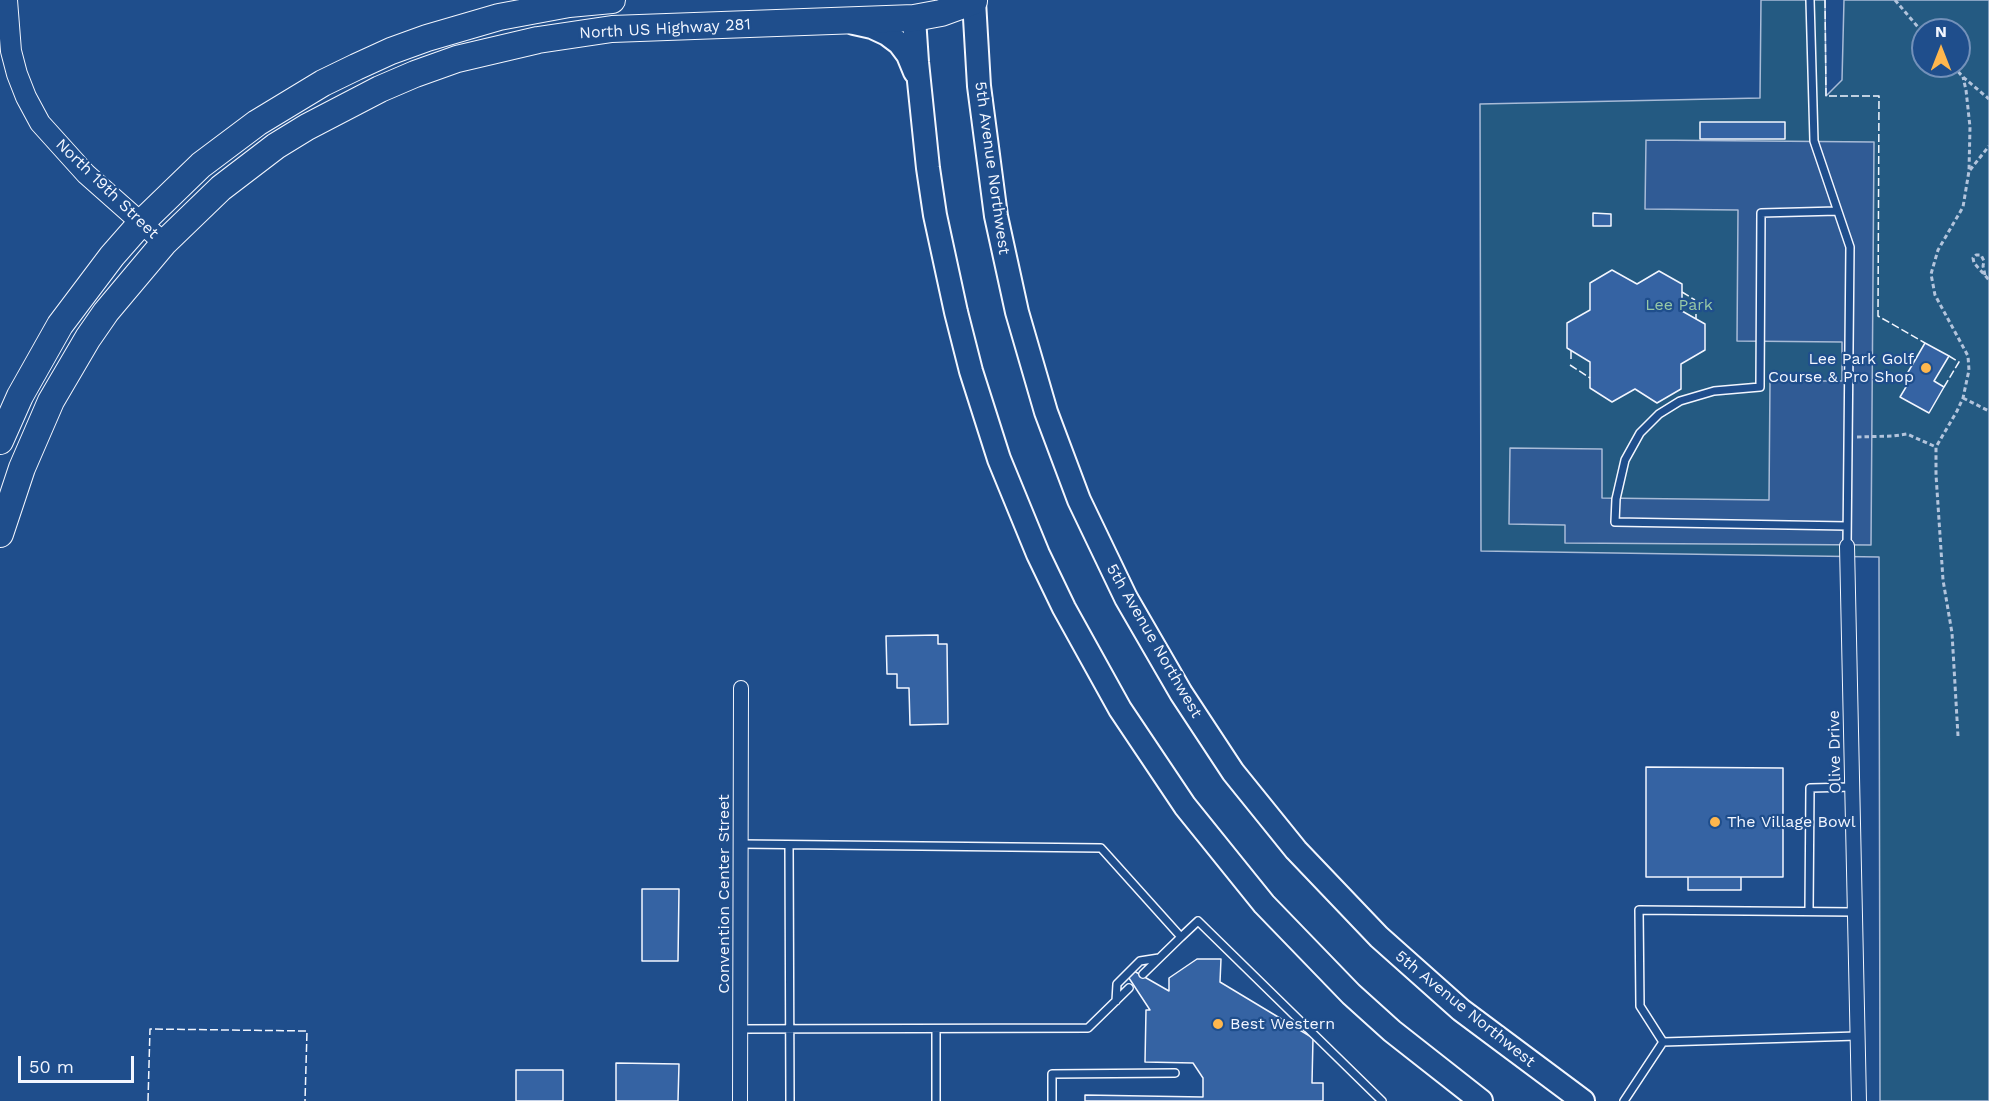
<!DOCTYPE html>
<style>
body{margin:0}
#map{position:relative;width:1989px;height:1101px;overflow:hidden;background:#1f4e8c;font-family:"Work Sans",sans-serif}
canvas{display:block}
.north{position:absolute;left:1911px;top:18px;width:60px;height:60px;box-sizing:border-box;background:#1f4e8c;border:2px solid #7391ba;border-radius:50%;rotate:0deg;font-size:16px;font-weight:700;line-height:24px;text-align:center;color:#f2f6ff}
.north::after{content:'';display:block;margin:auto;width:21px;height:27px;background:#ffb74d;clip-path:polygon(50% 0,100% 100%,50% 72%,0 100%)}
.scale{position:absolute;left:18px;top:1056px;width:116px;height:27px;box-sizing:border-box;border:3px solid #f2f6ff;border-top:0;padding-left:8px;font-size:18px;line-height:21px;white-space:nowrap;color:#f2f6ff;-webkit-text-stroke:4px #1f4e8c;paint-order:stroke}
</style>
<div id="map">
<canvas width="1989" height="1101"></canvas>
<div class="north">N</div>
<div class="scale">50 m</div>
</div>
<script>
const ctx = document.querySelector('canvas').getContext('2d');
ctx.lineJoin = 'round';
function fill(path, color) { ctx.fillStyle = color; ctx.fill(path, 'evenodd'); }
const toPath = rows => new Path2D(rows.map(r => 'M' + r).join(''));
function stroke(path, color, width, dash) { ctx.strokeStyle = color; ctx.lineWidth = width; ctx.lineCap = dash ? 'butt' : 'round'; ctx.setLineDash(dash || []); ctx.stroke(path); }
function write(font, color, halo, rows, align = 'center') {
  ctx.font = font + ' "Work Sans",sans-serif'; ctx.lineWidth = 4.5; ctx.setLineDash([]); ctx.textBaseline = 'middle'; ctx.strokeStyle = halo; ctx.fillStyle = color; for (const [text, x, y, turn = 0] of rows) {
    ctx.save(); ctx.translate(x, y); ctx.rotate((+turn || 0) * Math.PI / 180); ctx.textAlign = isNaN(turn) ? turn : align; if (halo) ctx.strokeText(text, 0, 0); ctx.fillText(text, 0, 0); ctx.restore();
  }
}
const green = toPath([
 [1761,0,1825,0,1826,96,1842,80,1844,0,1989,0,1989,1101,1880,1101,1879,557,1481,551,1480,104,1760,98,1761,0],
 [1923,30,1959,30,1959,66,1923,66,1923,30]
]);
fill(green, '#245a82');
stroke(green, '#a8bbd7', 1.5);
const parking = toPath([
 [1646,140,1874,142,1871,545,1565,543,1565,525,1509,524,1510,448,1602,449,1602,498,1769,500,1770,381,1842,381,1842,342,1737,341,1738,210,1645,209,1646,140]
]);
fill(parking, '#305b95');
stroke(parking, '#a8bbd7', 1.5);
const building = toPath([
 [1700,122,1785,122,1785,139,1700,139,1700,122],
 [1593,213,1611,214,1611,226,1593,226,1593,213],
 [1612,270,1637,284,1659,271,1682,284,1682,311,1705,324,1705,350,1681,364,1681,389,1657,403,1635,389,1612,402,1590,388,1590,362,1567,348,1567,323,1590,310,1590,283,1612,270],
 [1925,343,1949,356,1934,381,1944,387,1929,413,1900,397,1909,382,1904,379,1925,343],
 [938,635,938,644,947,644,948,724,910,725,909,688,897,688,897,674,887,674,886,636,938,635],
 [1646,767,1783,768,1783,877,1646,877,1646,767],
 [1688,877,1741,877,1741,890,1688,890,1688,877],
 [642,889,679,889,678,961,642,961,642,889],
 [1197,959,1221,959,1220,982,1313,1038,1312,1083,1323,1083,1323,1101,1085,1101,1085,1095,1203,1097,1203,1078,1193,1063,1145,1062,1146,1010,1150,1010,1127,975,1134,971,1169,991,1169,978,1197,959],
 [616,1063,679,1064,678,1101,616,1101,616,1063],
 [516,1070,563,1070,563,1101,516,1101,516,1070]
]);
fill(building, '#3563a3');
stroke(building, '#f2f6ff', 1.5);
const lane = toPath([
 [1810,0,1814,141,1850,247,1847,546],
 [1837,211,1761,213,1760,387,1714,391,1680,401,1659,414,1640,433,1625,460,1616,499,1615,522,1847,526],
 [741,844,1101,848,1181,937,1143,974],
 [789,845,790,1101],
 [1809,910,1810,788,1852,787],
 [1181,937,1198,921,1382,1101],
 [1116,1001,1117,984,1140,961,1159,958],
 [740,1029,1088,1028,1129,988],
 [936,1029,936,1101],
 [1663,1042,1857,1036],
 [1052,1101,1052,1074,1175,1073],
 [1624,1101,1663,1042,1640,1006,1639,910,1855,912]
]);
const street = toPath([
 [1847,546,1859,1101],
 [740,1101,741,688]
]);
const secondary = toPath([
 [7,0,11,51,17,74,26,97,40,123,86,174,164,243]
]);
const primary = toPath([
 [974,1,979,86,996,216,1017,312,1046,412,1079,500,1126,598,1181,693,1233,772,1296,850,1379,937,1461,1010,1583,1101],
 [914,18,917,62,928,168,935,215,956,312,971,371,999,459,1038,554,1064,608,1120,709,1185,806,1264,904,1351,994,1392,1031,1481,1101],
 [854,23,872,27,887,34,899,43,908,55,915,72]
]);
const highway = toPath([
 [0,441,20,396,60,325,112,256,141,223,201,165,257,123,323,83,356,67,391,51,427,38,499,17,569,4,612,0],
 [0,534,22,468,51,401,88,338,106,312,164,243,221,188,276,146,307,127,380,89,415,74,457,59,538,40,612,29,914,18,941,13,974,1]
]);
stroke(lane, '#f2f6ff', 10);
stroke(street, '#f2f6ff', 16);
stroke(secondary, '#f2f6ff', 22);
stroke(primary, '#f2f6ff', 26);
stroke(highway, '#f2f6ff', 28);
stroke(toPath([
 [1895,0,1923,33],
 [1953,66,1963,77,1989,99],
 [1970,170,1989,146],
 [1985,275,1983,266,1984,261,1981,255,1976,255,1973,258,1974,263,1989,280],
 [1963,398,1989,411],
 [1857,437,1893,436,1907,434,1936,447],
 [1958,736,1952,633,1943,580,1936,475,1936,447,1957,411,1963,398,1969,370,1968,356,1935,295,1931,274,1938,250,1963,207,1969,171,1970,127,1966,90,1963,77]
]), '#b3c4dc', 3, [4.5, 3]);
stroke(lane, '#1f4e8c', 7);
stroke(street, '#1f4e8c', 14);
stroke(secondary, '#1f4e8c', 20);
stroke(primary, '#1f4e8c', 22);
stroke(highway, '#1f4e8c', 26);
stroke(toPath([
 [1825,0,1826,96,1879,96,1878,316,1925,343],
 [1682,292,1695,300],
 [1696,303,1696,319],
 [1571,351,1571,361],
 [1570,365,1590,378],
 [1944,387,1959,362,1949,356],
 [148,1101,150,1029,307,1031,305,1101]
]), '#f2f6ff', 1.5, [8, 3]);
for (const [x, y, r, color] of [
 [1926,368,6,"#ffb74d"],
 [1715,822,6,"#ffb74d"],
 [1218,1024,6,"#ffb74d"]
]) { const dot = new Path2D(); dot.arc(x, y, r, 0, 2 * Math.PI); ctx.fillStyle = color; ctx.fill(dot); stroke(dot, '#1f4e8c', 2); }
write('16px', '#f2f6ff', '#1f4e8c', [
 ["North US Highway 281",665,29,-3],
 ["5th Avenue Northwest",992,168,82],
 ["North 19th Street",107,189,44],
 ["5th Avenue Northwest",1154,641,60],
 ["Olive Drive",1835,752,-91],
 ["Convention Center Street",724,894,-90],
 ["5th Avenue Northwest",1465,1009,39]
]);
write('16px', '#97c8a6', '#1f4e8c', [
 ["Lee Park",1679,305]
]);
write('16px', '#f2f6ff', '#1f4e8c', [
 ["Lee Park Golf",1914,359,"right"],
 ["Course & Pro Shop",1914,377,"right"],
 ["The Village Bowl",1727,822],
 ["Best Western",1230,1024]
], 'left');
</script>
